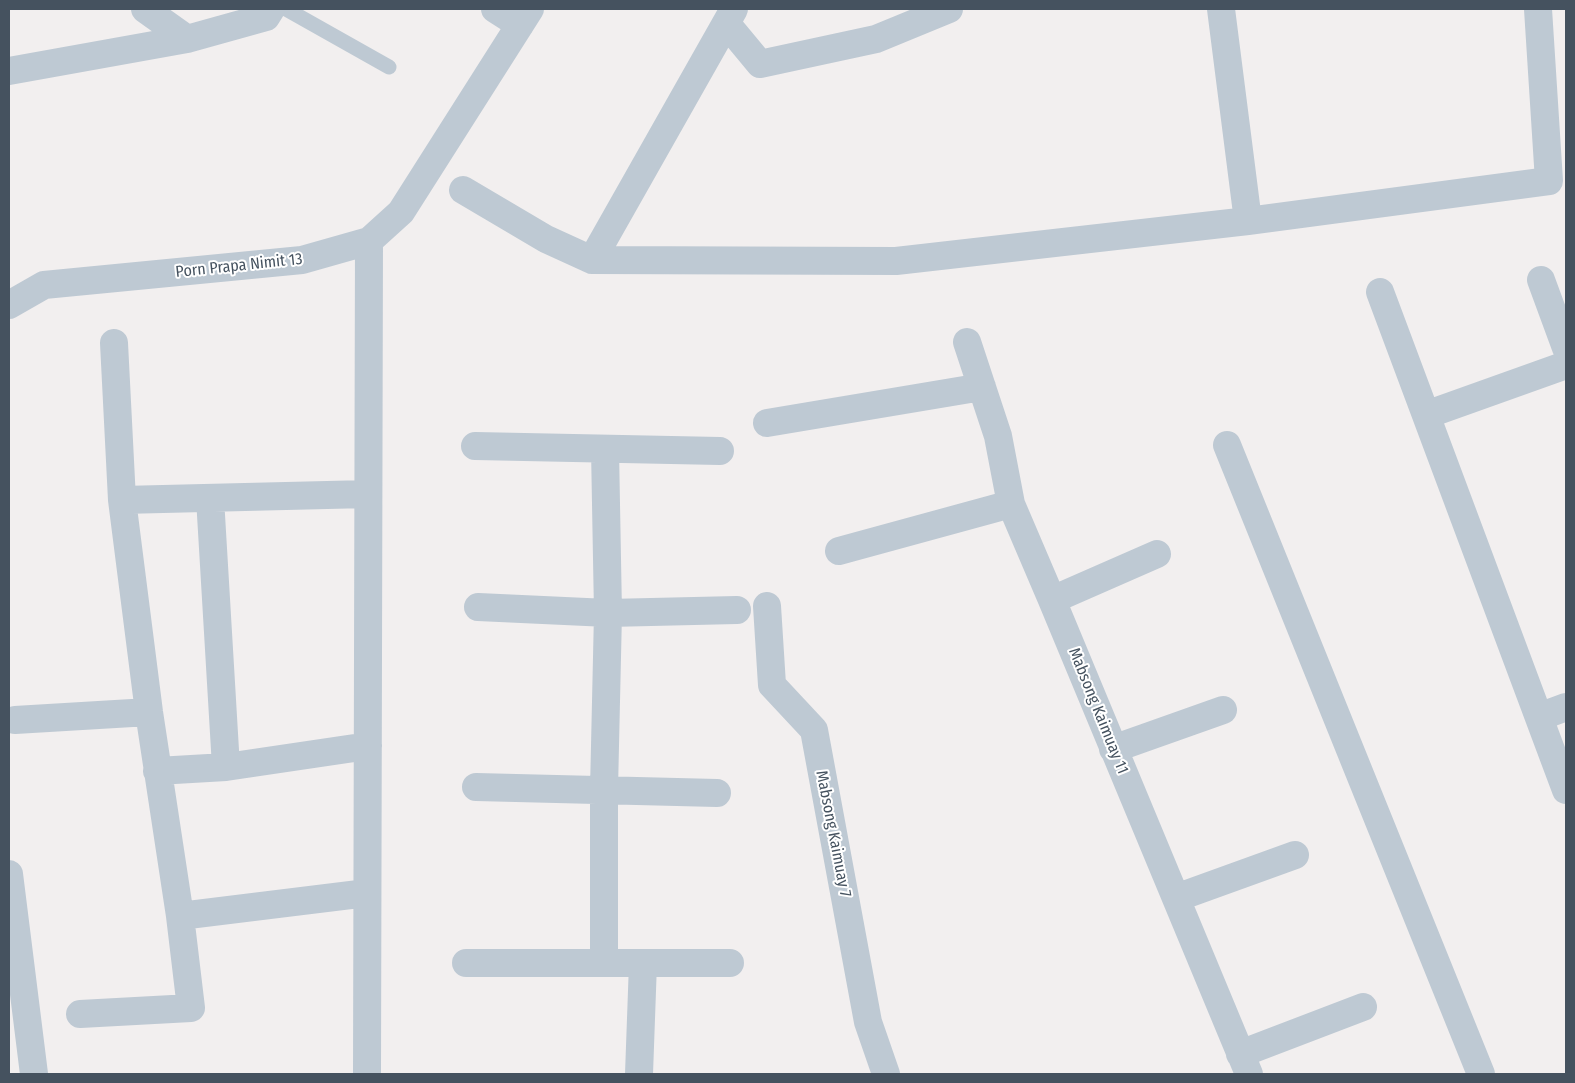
<!DOCTYPE html>
<style>
body{margin:0}
#map{position:relative;width:1575px;height:1083px;overflow:hidden;background:#f2efef;font-family:"Fira Sans Condensed",sans-serif}
canvas{display:block}
.frame{position:absolute;inset:0;border:10px solid #45525f;pointer-events:none}
</style>
<div id="map">
<canvas width="1575" height="1083"></canvas>
<div class="frame"></div>
</div>
<script>
const ctx = document.querySelector('canvas').getContext('2d');
ctx.lineJoin = 'round';
const toPath = rows => new Path2D(rows.map(r => 'M' + r).join(''));
function stroke(path, color, width, dash) { ctx.strokeStyle = color; ctx.lineWidth = width; ctx.lineCap = dash ? 'butt' : 'round'; ctx.setLineDash(dash || []); ctx.stroke(path); }
function write(font, color, halo, rows, align = 'center') {
  ctx.font = font + ' "Fira Sans Condensed",sans-serif'; ctx.lineWidth = 4; ctx.setLineDash([]); ctx.textBaseline = 'middle'; ctx.strokeStyle = halo; ctx.fillStyle = color; for (const [text, x, y, turn = 0] of rows) {
    ctx.save(); ctx.translate(x, y); ctx.rotate((+turn || 0) * Math.PI / 180); ctx.textAlign = isNaN(turn) ? turn : align; if (halo) ctx.strokeText(text, 0, 0); ctx.fillText(text, 0, 0); ctx.restore();
  }
}
stroke(toPath([
 [286,9,389,67]
]), '#bec9d3', 15);
stroke(toPath([
 [145,9,187,39],
 [495,9,520,25],
 [1221,9,1248,221],
 [726,23,760,64,876,39,949,9],
 [9,71,187,39,266,17,271,9],
 [463,190,546,239,592,260,896,261,1248,221,1549,181,1538,9],
 [592,260,734,9],
 [1541,280,1566,348],
 [1380,292,1566,790],
 [9,305,44,285,302,260,369,241,401,212,530,9],
 [967,342,998,436,1011,504,1052,600,1249,1074],
 [1426,415,1566,365],
 [767,423,982,387],
 [1227,445,1481,1074],
 [475,446,720,451],
 [210,498,226,767],
 [122,500,368,494],
 [839,551,1011,504],
 [1052,600,1157,554],
 [767,606,772,685,814,730,868,1022,886,1074],
 [478,607,608,613,737,610],
 [1539,717,1566,707],
 [15,720,149,712],
 [1113,749,1223,710],
 [157,771,226,767,368,746],
 [476,787,717,793],
 [9,874,34,1074],
 [1176,898,1295,855],
 [180,916,367,893],
 [466,963,730,963],
 [604,963,604,790,608,613,605,449],
 [80,1014,191,1008,180,916,149,712,122,500,114,343],
 [1240,1054,1363,1007],
 [367,1074,369,241],
 [639,1074,643,963]
]), '#bec9d3', 28);
write('16px', '#45525f', '#fff', [
 ["Porn Prapa Nimit 13",239,266,-6],
 ["Mabsong Kaimuay 11",1098,711,68],
 ["Mabsong Kaimuay 7",833,834,79]
]);
</script>
